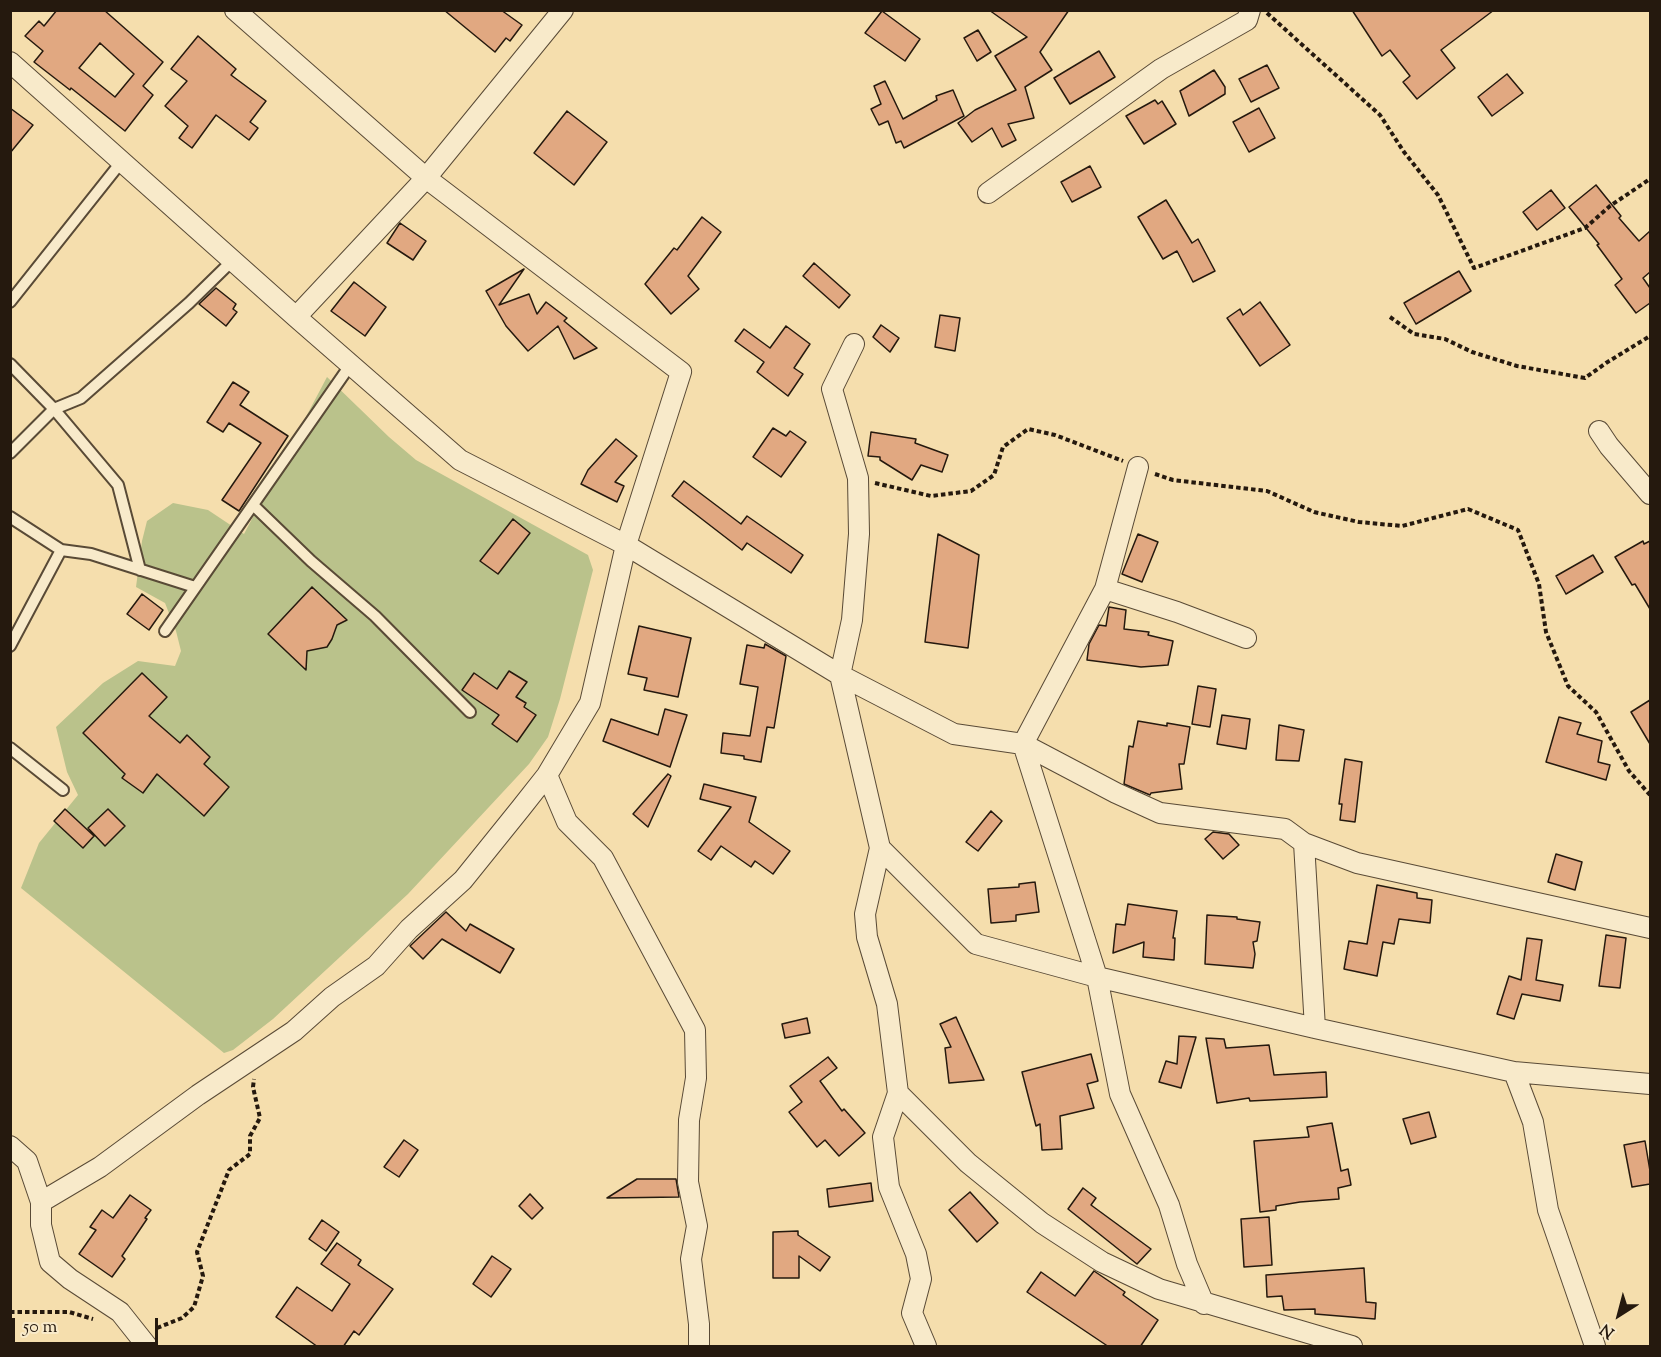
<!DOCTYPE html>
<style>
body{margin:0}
#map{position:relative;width:1661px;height:1357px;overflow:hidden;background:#f5dead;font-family:"Sorts Mill Goudy",serif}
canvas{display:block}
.frame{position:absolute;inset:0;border:12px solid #25190e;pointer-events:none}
.north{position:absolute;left:1589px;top:1285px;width:60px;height:60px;-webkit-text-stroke:4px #f8eaca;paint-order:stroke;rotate:216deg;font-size:16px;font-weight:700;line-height:24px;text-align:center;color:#25190e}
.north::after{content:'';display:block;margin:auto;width:21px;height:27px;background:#25190e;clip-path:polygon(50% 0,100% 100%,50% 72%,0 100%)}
.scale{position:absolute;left:12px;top:1318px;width:146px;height:27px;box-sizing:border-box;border:3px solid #25190e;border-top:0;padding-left:8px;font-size:18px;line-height:21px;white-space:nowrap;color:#25190e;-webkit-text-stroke:4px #f8eaca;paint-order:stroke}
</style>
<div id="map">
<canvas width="1661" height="1357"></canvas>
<div class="frame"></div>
<div class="north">N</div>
<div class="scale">50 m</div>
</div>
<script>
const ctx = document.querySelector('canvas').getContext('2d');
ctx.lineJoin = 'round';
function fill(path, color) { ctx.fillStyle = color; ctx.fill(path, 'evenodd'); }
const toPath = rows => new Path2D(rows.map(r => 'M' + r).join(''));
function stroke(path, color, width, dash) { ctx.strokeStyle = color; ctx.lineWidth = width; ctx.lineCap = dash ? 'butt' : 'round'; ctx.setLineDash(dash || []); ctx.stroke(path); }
fill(toPath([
 [327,377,389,437,416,460,588,555,593,570,560,699,548,737,529,764,408,894,273,1019,233,1050,224,1053,21,888,39,843,78,795,67,772,56,727,103,683,138,661,175,666,181,651,176,631,165,603,136,587,142,541,147,521,173,503,208,510,244,534]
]), '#bac28b');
const building = toPath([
 [57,10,104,10,163,62,143,86,153,95,125,131,71,88,70,90,34,62,43,51,25,36,39,21,44,26,57,10],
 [100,43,134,74,115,97,79,68,100,43],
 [444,10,501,10,522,25,510,41,506,38,495,52,444,10],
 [989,10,1069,10,1040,52,1052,70,1025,87,1034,118,1008,124,1016,140,1002,147,992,128,972,142,958,123,975,110,1016,90,995,56,1027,37,989,10],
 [1352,10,1494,10,1441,50,1455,68,1417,99,1403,82,1410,76,1390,50,1382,56,1352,10],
 [882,11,920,39,905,61,865,33,882,11],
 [978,30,991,52,977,61,964,38,978,30],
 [198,36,236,69,231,75,266,101,250,122,258,128,249,140,216,115,192,148,179,138,188,126,165,106,187,81,171,69,198,36],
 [1099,51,1115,77,1070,104,1054,78,1099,51],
 [1267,65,1279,88,1251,102,1239,79,1267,65],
 [1214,70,1225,87,1225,94,1189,116,1180,91,1214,70],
 [1507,74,1523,93,1492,116,1478,97,1507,74],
 [885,81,903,119,937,100,936,96,953,90,964,116,904,148,901,141,896,143,888,121,879,125,871,109,881,104,874,86,885,81],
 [1155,100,1158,104,1162,101,1176,124,1144,144,1126,116,1155,100],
 [10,108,33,125,10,153,10,108],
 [1259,108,1275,138,1249,152,1233,122,1259,108],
 [567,111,607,142,574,185,534,153,567,111],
 [1090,166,1101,187,1072,202,1061,182,1090,166],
 [1596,185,1621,216,1619,218,1639,241,1650,231,1650,272,1643,278,1650,288,1650,303,1636,313,1615,285,1622,279,1597,245,1599,244,1569,207,1596,185],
 [1551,190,1565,208,1537,230,1523,212,1551,190],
 [1166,200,1192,243,1198,239,1215,271,1193,282,1177,251,1163,259,1138,217,1166,200],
 [702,217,721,232,688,276,699,289,671,314,645,284,674,248,677,250,702,217],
 [400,223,426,241,413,260,387,243,400,223],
 [814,263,850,295,839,308,803,276,814,263],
 [524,269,499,305,529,294,537,314,546,302,567,318,564,321,597,348,574,359,558,326,528,351,506,326,486,291,524,269],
 [1459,271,1471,291,1416,324,1404,303,1459,271],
 [354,282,386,307,365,336,331,311,354,282],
 [216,288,236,304,233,309,237,312,226,326,199,304,216,288],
 [1260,302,1290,345,1260,366,1227,318,1240,309,1243,315,1260,302],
 [940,315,960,318,955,351,935,347,940,315],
 [881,325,899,338,890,352,873,337,881,325],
 [786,326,810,344,794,368,803,374,788,396,757,372,764,362,735,341,744,329,770,348,786,326],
 [233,382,249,392,240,405,288,436,239,511,222,500,261,443,229,423,223,432,207,422,233,382],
 [773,428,786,436,790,431,806,442,781,477,753,457,773,428],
 [871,432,916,439,915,443,948,455,942,472,921,465,912,480,880,460,880,457,868,456,871,432],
 [616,439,637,456,615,482,624,486,617,502,581,484,588,470,616,439],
 [684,481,741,524,747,516,803,555,791,573,747,543,742,550,672,496,684,481],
 [513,519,530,533,498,574,480,561,513,519],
 [938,534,979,555,968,648,925,642,938,534],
 [1138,534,1158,542,1142,582,1122,574,1138,534],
 [1643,541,1644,544,1650,541,1650,609,1635,584,1632,585,1615,557,1643,541],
 [1593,555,1603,572,1566,594,1556,576,1593,555],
 [312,587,347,620,337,625,332,639,327,647,307,651,306,670,268,634,312,587],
 [142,594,163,610,149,630,127,614,142,594],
 [1109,607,1126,610,1124,629,1149,632,1148,635,1173,641,1168,665,1141,667,1087,660,1089,644,1099,625,1106,626,1109,607],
 [639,626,691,638,678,697,644,690,647,678,628,674,639,626],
 [765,644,786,656,774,728,767,727,761,762,744,759,744,756,721,753,723,733,750,736,758,687,740,684,747,645,764,648,765,644],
 [509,671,527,682,516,697,526,703,524,707,536,715,517,742,492,724,499,715,462,690,474,673,497,689,509,671],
 [142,673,167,697,149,716,180,743,187,735,210,757,204,764,229,787,204,816,157,774,143,793,122,778,125,774,83,733,142,673],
 [1198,686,1216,689,1210,727,1192,724,1198,686],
 [1650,700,1650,744,1631,712,1650,700],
 [665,709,687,715,670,767,603,741,611,719,658,735,665,709],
 [1222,715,1250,719,1246,749,1217,744,1222,715],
 [1559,717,1581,723,1577,734,1602,741,1598,762,1610,765,1606,780,1546,762,1559,717],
 [1138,721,1167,726,1167,723,1190,727,1184,764,1179,764,1182,789,1151,793,1150,795,1124,784,1129,746,1133,747,1138,721],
 [1279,725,1304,730,1299,761,1276,760,1279,725],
 [1345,759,1362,762,1355,822,1340,820,1342,804,1339,804,1345,759],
 [668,774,671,776,648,827,633,814,668,774],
 [704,784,756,797,749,822,790,851,773,874,755,861,751,867,721,846,711,860,698,851,731,807,700,799,704,784],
 [65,809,94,836,83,848,54,821,65,809],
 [108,809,125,826,105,846,88,828,108,809],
 [991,811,1002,821,978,851,966,842,991,811],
 [1213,832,1229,834,1239,845,1223,859,1205,839,1213,832],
 [1556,854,1582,862,1575,890,1548,882,1556,854],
 [1035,882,1039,912,1016,915,1016,921,991,923,988,889,1019,887,1019,884,1035,882],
 [1377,885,1417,893,1417,898,1432,900,1430,923,1399,919,1394,944,1383,942,1377,976,1344,969,1349,941,1367,944,1377,885],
 [1128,904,1177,911,1173,938,1175,938,1174,960,1143,957,1144,942,1113,953,1116,924,1125,925,1128,904],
 [446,912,466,931,470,924,514,949,500,973,442,939,423,959,410,946,446,912],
 [1207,915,1237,917,1237,919,1260,922,1257,941,1253,942,1255,954,1253,968,1205,964,1207,915],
 [1606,935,1626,938,1620,988,1599,986,1606,935],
 [1527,938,1542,940,1536,980,1563,985,1560,1001,1522,994,1514,1019,1497,1014,1509,976,1521,980,1527,938],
 [956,1017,984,1080,949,1083,945,1048,951,1047,940,1024,956,1017],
 [807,1018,810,1033,785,1038,782,1024,807,1018],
 [1179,1036,1196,1037,1181,1088,1159,1082,1166,1061,1177,1064,1179,1036],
 [1206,1038,1224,1039,1226,1048,1269,1045,1274,1075,1326,1072,1327,1097,1250,1101,1249,1098,1217,1103,1206,1038],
 [1091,1054,1098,1081,1087,1084,1094,1108,1060,1116,1062,1149,1042,1150,1040,1124,1036,1126,1022,1072,1091,1054],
 [828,1057,837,1068,820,1081,842,1111,844,1109,865,1133,839,1156,825,1140,817,1147,789,1112,802,1102,790,1086,828,1057],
 [1429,1112,1436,1137,1411,1144,1403,1119,1429,1112],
 [1332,1123,1341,1171,1348,1169,1351,1185,1338,1188,1339,1199,1300,1202,1276,1206,1276,1210,1260,1212,1254,1141,1309,1137,1307,1127,1332,1123],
 [404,1140,418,1150,399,1177,384,1167,404,1140],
 [1645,1141,1650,1171,1650,1184,1632,1187,1624,1145,1645,1141],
 [637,1179,676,1179,679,1197,607,1198,637,1179],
 [871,1183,873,1201,829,1207,827,1189,871,1183],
 [1083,1188,1096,1198,1091,1205,1151,1249,1137,1264,1068,1209,1083,1188],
 [970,1192,998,1223,977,1242,949,1210,970,1192],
 [530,1194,543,1208,532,1219,519,1206,530,1194],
 [130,1195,151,1210,145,1218,147,1219,122,1256,125,1259,112,1277,79,1254,96,1230,90,1227,102,1210,113,1218,130,1195],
 [1269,1217,1272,1265,1244,1267,1241,1219,1269,1217],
 [322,1220,339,1232,326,1251,309,1239,322,1220],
 [798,1231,798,1235,830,1257,820,1271,799,1256,799,1278,773,1278,773,1232,798,1231],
 [337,1243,361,1260,358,1265,393,1289,359,1335,354,1331,343,1347,318,1347,276,1317,297,1287,332,1311,350,1284,321,1264,337,1243],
 [492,1256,511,1269,491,1297,473,1284,492,1256],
 [1364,1268,1366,1302,1376,1303,1375,1319,1315,1314,1315,1309,1284,1310,1282,1296,1267,1297,1266,1275,1364,1268],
 [1094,1271,1125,1292,1123,1295,1158,1320,1140,1347,1109,1347,1027,1292,1041,1272,1075,1296,1094,1271]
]);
fill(building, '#e1a881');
stroke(building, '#25190e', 1.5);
const service = toPath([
 [10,302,122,161],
 [10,364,54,409,118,485,140,570],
 [10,453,54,409,81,398,189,303,233,260],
 [253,505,311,561,375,616,470,712],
 [10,517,61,550,91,554,195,587],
 [165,631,351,364],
 [10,646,61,550],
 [10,748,63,790]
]);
const minor = toPath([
 [235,10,426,178,296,317],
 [10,62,296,317,460,460,626,545,840,675,954,734,1023,744,1116,793,1160,813,1285,829,1304,843,1357,863,1650,928],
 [988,193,1161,69,1247,20,1250,10],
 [854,344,832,389,858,478,859,534,852,620,840,675,880,848,976,944,1097,977,1315,1028,1514,1072,1650,1084],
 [1599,431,1609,446,1650,494],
 [1138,467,1105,589,1023,744,1097,977,1120,1094,1169,1205,1187,1264,1204,1304],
 [1105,589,1177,612,1246,638],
 [547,775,567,822,603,858,695,1030,696,1078,689,1120,688,1182,697,1226,691,1259,699,1324,699,1346],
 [1304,843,1315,1028],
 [880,848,865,914,867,937,887,1004,898,1093,968,1163,1042,1223,1102,1262,1159,1289,1352,1346],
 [1514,1072,1533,1122,1548,1210,1595,1346],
 [898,1093,883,1137,889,1187,916,1254,921,1279,912,1313,926,1346],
 [10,1146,27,1161,41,1202,41,1225,50,1262,70,1279,120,1312,147,1346],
 [41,1202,100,1167,198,1095,294,1031,332,997,376,966,409,929,463,880,521,808,547,775,590,703,626,545,681,372,426,178,563,10]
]);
stroke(service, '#594a36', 14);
stroke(minor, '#594a36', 22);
stroke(toPath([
 [1267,13,1380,115,1404,152,1438,195,1474,268,1585,228,1610,206,1650,179],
 [1390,317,1414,334,1445,339,1472,352,1517,366,1585,378,1606,363,1650,336],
 [1155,474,1173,480,1267,491,1314,512,1359,522,1402,526,1468,509,1518,530,1539,584,1546,632,1568,686,1596,712,1629,771,1650,795],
 [875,483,931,496,971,491,994,475,1003,447,1028,429,1055,435,1123,461],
 [10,1312,69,1312,93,1319],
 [157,1328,182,1318,194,1307,203,1276,197,1252,229,1170,250,1154,250,1136,260,1118,253,1087,254,1079]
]), '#25190e', 4, [4.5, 3]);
stroke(service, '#f8eaca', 10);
stroke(minor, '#f8eaca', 20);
</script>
